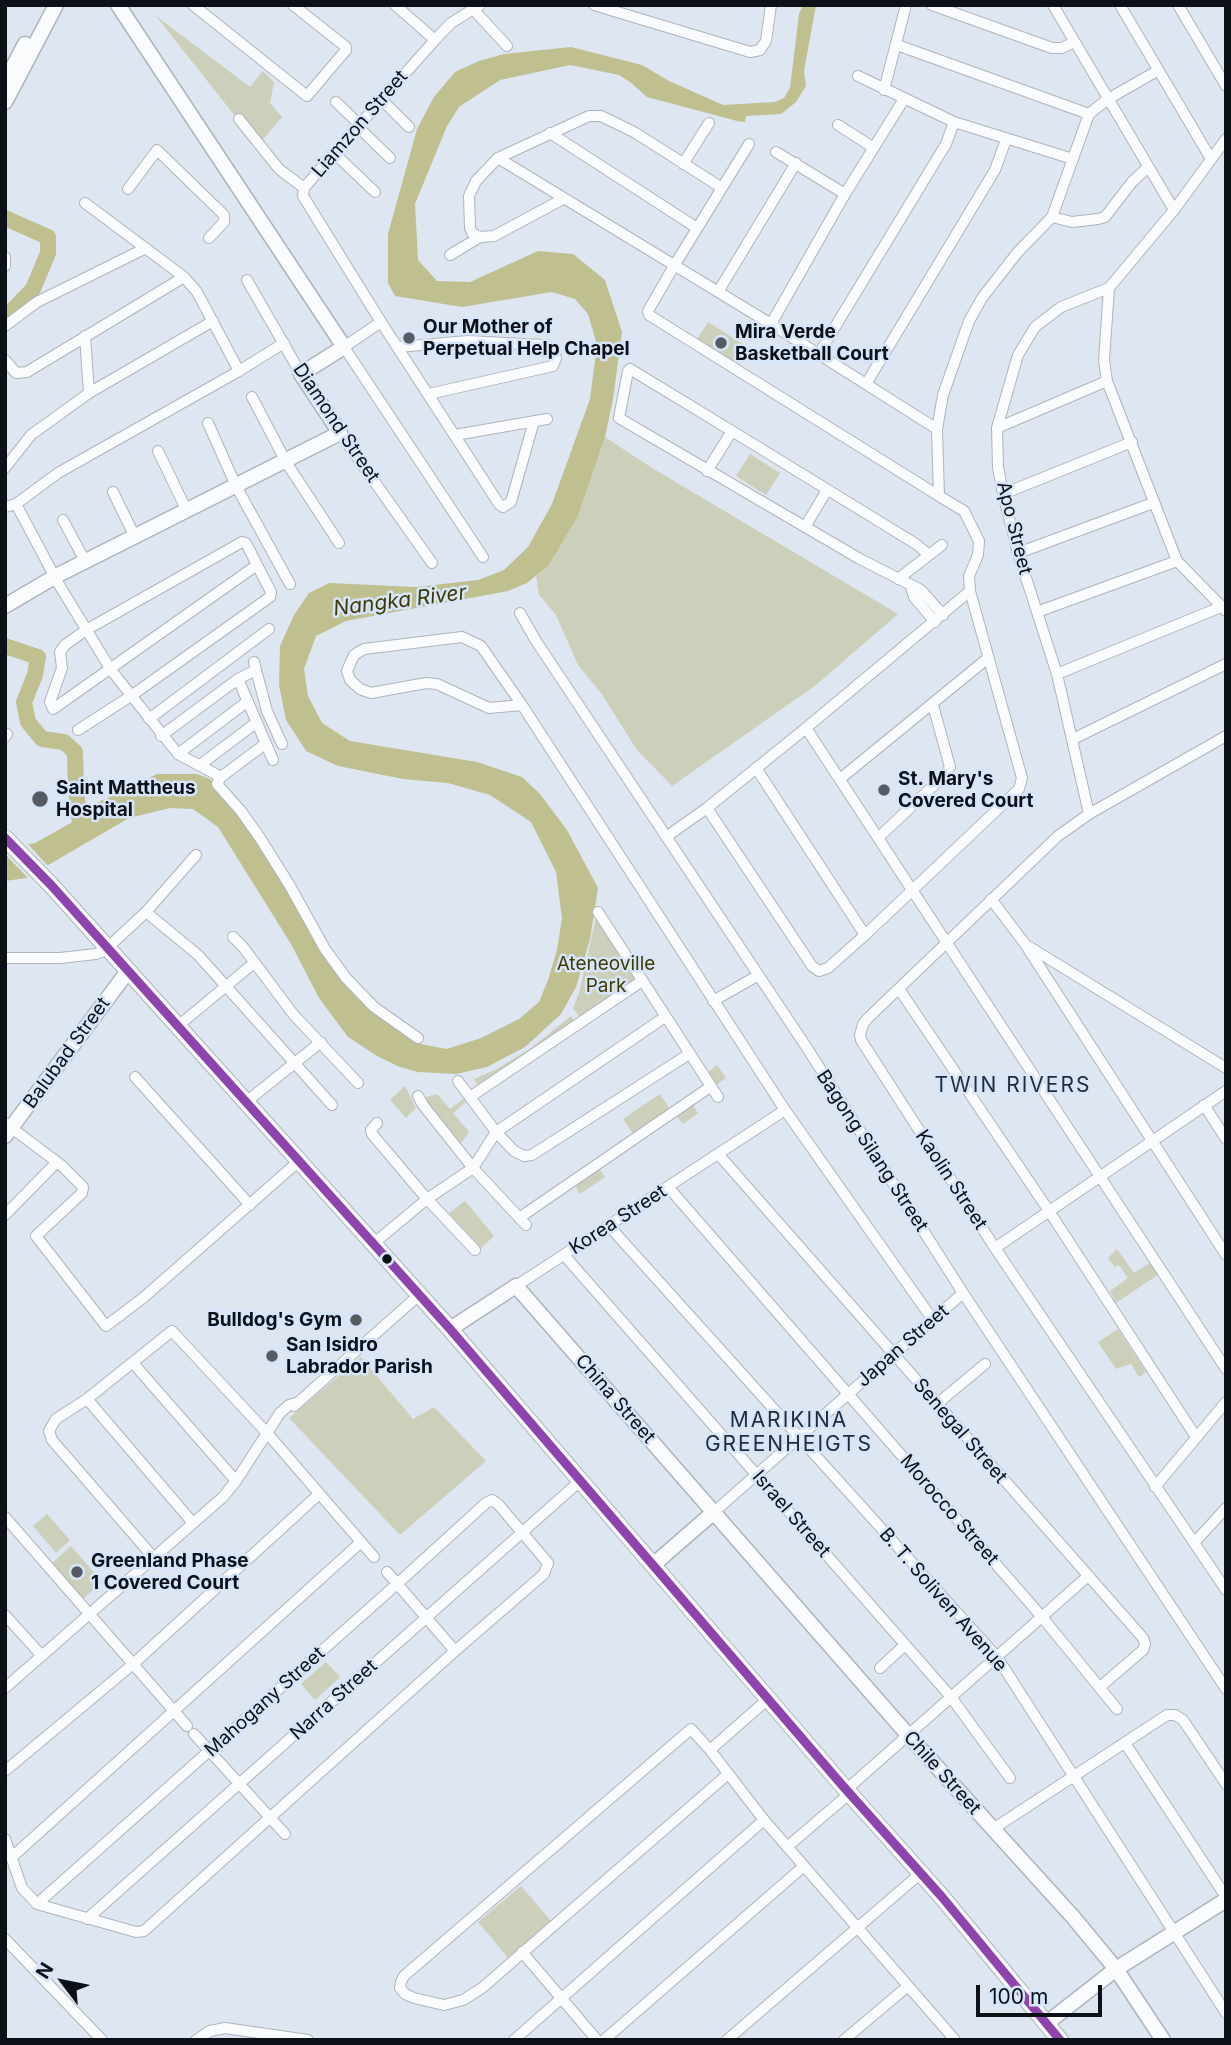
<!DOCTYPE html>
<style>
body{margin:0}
#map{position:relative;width:1231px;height:2045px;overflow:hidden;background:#dee6f1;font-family:Inter,sans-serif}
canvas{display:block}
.frame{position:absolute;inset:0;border:7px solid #0c1017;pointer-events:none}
.north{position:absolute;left:28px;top:1947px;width:70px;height:70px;-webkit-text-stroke:5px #d6e5f9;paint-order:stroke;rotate:302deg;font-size:19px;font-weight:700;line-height:28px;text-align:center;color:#0c1017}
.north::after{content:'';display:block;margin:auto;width:24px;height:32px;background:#0c1017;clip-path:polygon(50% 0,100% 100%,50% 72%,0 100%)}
.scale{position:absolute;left:976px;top:1985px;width:126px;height:32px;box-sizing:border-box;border:4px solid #0c1017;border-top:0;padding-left:9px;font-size:21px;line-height:24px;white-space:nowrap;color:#0c1017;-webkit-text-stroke:5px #d6e5f9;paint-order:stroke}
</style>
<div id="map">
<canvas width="1231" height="2045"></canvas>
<div class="frame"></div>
<div class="north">N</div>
<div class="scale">100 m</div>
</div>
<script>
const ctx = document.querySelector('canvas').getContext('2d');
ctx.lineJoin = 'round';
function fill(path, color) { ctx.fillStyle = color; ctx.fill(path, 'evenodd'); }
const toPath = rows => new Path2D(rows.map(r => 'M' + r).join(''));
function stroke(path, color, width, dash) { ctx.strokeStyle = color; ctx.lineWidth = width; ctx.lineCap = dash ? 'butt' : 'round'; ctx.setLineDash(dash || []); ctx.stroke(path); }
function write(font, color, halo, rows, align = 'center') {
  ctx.font = font + ' Inter,sans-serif'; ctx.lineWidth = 5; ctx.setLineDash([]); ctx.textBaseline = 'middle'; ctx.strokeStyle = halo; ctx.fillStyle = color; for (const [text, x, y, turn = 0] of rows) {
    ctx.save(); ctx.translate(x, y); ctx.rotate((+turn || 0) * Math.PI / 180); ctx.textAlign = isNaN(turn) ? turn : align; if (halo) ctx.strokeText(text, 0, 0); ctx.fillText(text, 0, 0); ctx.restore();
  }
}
fill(toPath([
 [156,16,250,87,263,71,274,82,270,103,282,117,258,145],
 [708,322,746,346,740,361,735,365,696,341],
 [605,437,652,468,898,614,816,685,672,786,637,750,601,693,578,665,556,615,539,595,536,576,549,565,578,516],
 [750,454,780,473,766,495,736,476],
 [597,913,637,981,581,1019,573,1008,579,993],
 [571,1016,575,1022,478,1085,474,1079,495,1070,531,1048],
 [717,1065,726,1078,715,1086,707,1073],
 [405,1086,416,1108,406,1118,390,1100],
 [437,1094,450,1109,463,1099,466,1102,453,1113,469,1132,459,1146,423,1098],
 [660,1094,670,1109,633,1134,623,1119],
 [692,1104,698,1113,683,1124,676,1115],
 [598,1167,605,1177,580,1194,574,1184],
 [465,1201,494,1236,481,1248,449,1213],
 [1117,1249,1134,1273,1151,1262,1159,1274,1116,1303,1110,1291,1128,1278,1119,1265,1115,1267,1108,1258],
 [1118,1329,1146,1372,1139,1377,1131,1364,1116,1369,1098,1342],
 [361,1357,413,1419,434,1407,486,1461,400,1535,289,1418],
 [47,1514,70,1540,56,1553,33,1526],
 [71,1546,102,1582,83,1599,52,1563],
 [326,1662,340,1677,315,1700,301,1684],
 [521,1886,551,1921,508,1958,478,1922]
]), '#cccfb9');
fill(toPath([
 [803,5,816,5,804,71,806,86,796,102,781,114,746,116,745,122,737,121,647,97,630,82,619,75,570,65,500,80,459,107,447,126,415,204,418,260,437,281,470,282,538,251,573,254,605,280,622,332,613,399,605,437,578,516,549,565,527,583,508,591,346,621,316,636,304,669,308,696,322,723,350,741,477,762,522,777,540,794,567,830,598,888,590,939,576,987,561,1014,525,1047,487,1067,456,1074,418,1072,400,1067,377,1056,348,1037,319,998,291,944,218,827,193,809,170,808,129,818,26,878,5,881,5,849,35,843,78,819,86,808,157,774,197,774,210,779,239,811,280,865,333,966,401,1033,420,1044,447,1049,481,1038,519,1019,539,1002,548,980,557,950,562,918,556,872,531,822,490,795,448,783,403,779,338,766,306,751,286,720,279,685,280,646,294,615,309,593,329,583,416,587,478,580,504,570,528,547,552,504,590,399,597,345,588,314,575,299,552,292,462,307,395,296,388,283,388,234,417,129,434,97,455,72,479,61,504,54,571,47,642,65,669,81,723,105,775,102,784,98,790,88,799,14]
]), '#bfbf90');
fill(toPath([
 [25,841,50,868,30,880,5,854,5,845]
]), '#dee6f1');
stroke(toPath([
 [5,218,48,237,48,253,33,289,5,318],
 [5,646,38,657,35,675,24,702,28,722,42,739,64,742,75,752,76,790,81,833]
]), '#bfbf90', 16);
const street = toPath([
 [193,5,307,96,346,50,346,47,293,5],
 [395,5,435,40],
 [480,5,451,23,435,40,334,153,304,188,303,196,381,322,499,504,503,507,511,502,534,421],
 [594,5,750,52,760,50,766,41,771,5],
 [932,5,1052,48,1062,48,1074,42],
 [1053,5,1174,210],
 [1120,5,1211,159],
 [1178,5,1226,86],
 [473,9,507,46],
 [897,45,1089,114],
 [858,76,954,122,1073,159],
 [884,90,906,5],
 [381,99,409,127],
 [336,102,359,124],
 [239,119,279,169,304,188],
 [838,125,874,148],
 [357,126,390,158],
 [550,133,697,228],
 [749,144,674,266,648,311,649,315,939,496],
 [776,152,845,194],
 [334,153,375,192],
 [498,158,771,324,937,429],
 [683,164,709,123],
 [128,189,157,150,224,215,224,222,209,238],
 [85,203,184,277,197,292,239,371],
 [1052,217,1072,222,1098,219,1105,217,1132,182,1148,167],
 [480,237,472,233,470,228,469,196,476,181,498,158,589,116,601,116,634,132,722,188],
 [450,255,480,237,494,236,563,199],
 [5,257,5,266],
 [247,280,301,374],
 [1109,288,1104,360,1107,381,1177,561,1226,611],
 [718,292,796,163],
 [381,322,344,347,483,557],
 [771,324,845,194,904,99],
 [5,326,37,302,146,248],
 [85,336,89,393],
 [398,347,468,341,544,345,553,350,556,358,553,366,429,394],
 [818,355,946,144,954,122],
 [5,360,16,373,27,372,184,277],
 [866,384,995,170,1006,140],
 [252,397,286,462,339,543],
 [208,423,236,486,290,584],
 [997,428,1107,381],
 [340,433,432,563],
 [455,435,547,419],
 [158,451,187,511],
 [5,468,31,435,89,393,213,321],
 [707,471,732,431],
 [113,492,135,537],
 [1003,494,1132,442],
 [16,504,58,583,111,670,178,754,221,777],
 [5,507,16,504,58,473,239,371,284,343],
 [63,520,85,561],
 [805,527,827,490],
 [1018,553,1153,503],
 [928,554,916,544,732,431,630,369,628,371,619,418,860,559,921,590,943,615],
 [898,579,942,545],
 [911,587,914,597,935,622],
 [1037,612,1177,561],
 [520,613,536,641,807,1048,963,1293,1226,1689],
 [256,670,267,711,282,744],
 [1057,674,1221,607],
 [238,679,273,760],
 [522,705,489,708,437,684,426,683,371,693,360,689,350,680,347,671,354,655,364,649,462,637,481,646,522,705,785,1110,933,1320],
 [149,719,269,629],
 [806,728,1226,1369],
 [78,730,131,696,270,597,271,592,257,565,246,543,242,542,86,630,65,645,60,652,62,668,50,702,53,709,257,565],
 [161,736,238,679,256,670,254,662],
 [1226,736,1089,814,1058,836,868,1018,863,1024,860,1035,861,1040,995,1248,1226,1590],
 [5,737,7,734],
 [1073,739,1226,664],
 [265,744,221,777,217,784,241,811,260,838,290,886,325,949,346,978,374,1007,418,1038],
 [178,754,248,701],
 [200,765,257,722],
 [756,768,865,935],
 [840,779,988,658],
 [707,808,812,966,819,971,828,968,865,935,1019,789,1022,778,970,591,969,576,978,555,979,541,964,511,939,496,937,429,943,395,969,321,982,298,1017,253,1052,217,1089,114,1108,99,1157,71],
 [1089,814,1057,674,1018,553,1003,494,998,467,997,428,1018,355,1035,327,1061,307,1109,288,1174,210,1226,139],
 [666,837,707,808,806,728,970,591],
 [878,838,946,774,950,767,933,705],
 [991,899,1025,944,1226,1255],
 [146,912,198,955,332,1105],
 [598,912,718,1097],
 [233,937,243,947,293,1014,358,1083],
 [1028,946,1226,1068],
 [5,958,60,958,96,954,104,951,146,912,196,855],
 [899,989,1049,1211,1196,1437],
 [713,1001,757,976],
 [178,1026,254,963],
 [135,1077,250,1205],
 [458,1081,496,1132,514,1151,524,1156,532,1155,689,1054],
 [418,1096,423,1105,473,1168,526,1225],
 [470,1097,642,981],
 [246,1102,321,1042],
 [1204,1105,1226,1139],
 [5,1123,61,1165,83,1187,82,1193,36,1236,106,1326,143,1298,299,1161],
 [377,1123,371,1130,372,1134,427,1199,475,1250],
 [719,1155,1143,1638,1145,1644,1143,1650,1100,1687],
 [669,1188,1042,1617,1117,1709],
 [5,1215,56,1163],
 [519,1218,710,1087],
 [609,1226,997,1657,1226,2013],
 [373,1244,427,1199,473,1168,496,1132,665,1017],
 [995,1248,1226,1091],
 [564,1255,951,1697,1010,1778],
 [516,1286,785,1110],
 [133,1363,236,1481],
 [87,1399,193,1523],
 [937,1404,985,1364],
 [294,1406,419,1295],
 [1155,1487,1226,1402],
 [714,1512,963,1293],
 [5,1517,187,1726],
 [1194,1543,1226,1508],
 [154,1558,52,1440,49,1431,56,1419,87,1399,172,1331,267,1433,374,1557],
 [387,1572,455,1651],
 [5,1615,42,1656],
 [880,1668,905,1645],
 [5,1688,223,1497,236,1481,280,1413,289,1405,296,1403],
 [194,1734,285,1834],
 [1125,1743,1226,1897],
 [710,1750,768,1699],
 [5,1771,132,1665,318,1495],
 [728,1774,482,1988,463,2000,444,2005,414,1998,405,1994,400,1988,401,1982,404,1976,691,1729,710,1750,764,1820,955,2040],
 [846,1790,1088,1576],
 [993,1829,1167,1715,1175,1715,1183,1720,1226,1784],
 [5,1839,22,1888,37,1904,136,1932,144,1931,455,1651,544,1574,548,1563,498,1504,492,1500,486,1503,397,1584,37,1904],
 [787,1847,849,1794],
 [11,1858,360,1543],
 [87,1919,580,1481],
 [5,1939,102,2040],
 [522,1952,597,2040],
 [196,2040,210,2031,225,2028,308,2040],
 [514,2040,764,1820],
 [604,2040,804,1866],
 [727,2040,921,1873],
 [844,2040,908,1986]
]);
const secondary = toPath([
 [5,82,25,44],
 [5,102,56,5],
 [5,606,56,576,340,433,301,374,344,347,118,5],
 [5,1136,128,971],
 [450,1329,516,1286,908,1735,1073,1917,1116,1969,1163,2040],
 [653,1565,714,1512],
 [1047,2023,1116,1969,1226,1900]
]);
const primary = toPath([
 [5,838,51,885,450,1329,842,1785,942,1897,1060,2040]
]);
stroke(street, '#aeb4bd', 12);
stroke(secondary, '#aeb4bd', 17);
stroke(primary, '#aeb4bd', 18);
stroke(street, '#fafbfd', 10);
stroke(secondary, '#fafbfd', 14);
stroke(primary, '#fafbfd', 16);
stroke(toPath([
 [5,838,51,885,450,1329,842,1785,942,1897,1060,2040]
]), '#8e44ad', 9);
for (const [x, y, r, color] of [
 [409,338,7,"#565b63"],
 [721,343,7,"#565b63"],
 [884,790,7,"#565b63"],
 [40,799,9,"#565b63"],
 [387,1259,6,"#0c1017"],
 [356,1320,7,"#565b63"],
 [272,1356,7,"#565b63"],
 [77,1572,7,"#565b63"]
]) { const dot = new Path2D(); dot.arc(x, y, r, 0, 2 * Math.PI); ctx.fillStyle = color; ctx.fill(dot); stroke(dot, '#d6e5f9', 2.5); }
write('19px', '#0c1017', '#d6e5f9', [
 ["Liamzon Street",360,124,-49],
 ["Diamond Street",336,423,56],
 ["Apo Street",1014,528,76],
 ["Balubad Street",67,1053,-54],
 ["Bagong Silang Street",872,1151,57],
 ["Kaolin Street",951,1180,57],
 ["Korea Street",618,1220,-33],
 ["Japan Street",903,1346,-41],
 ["China Street",615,1399,49],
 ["Senegal Street",960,1431,49],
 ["Morocco Street",949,1510,49],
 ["Israel Street",791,1514,49],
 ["B. T. Soliven Avenue",943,1600,49],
 ["Narra Street",334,1700,-42],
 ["Mahogany Street",265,1702,-42],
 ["Chile Street",942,1773,48]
]);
write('bold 19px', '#0c1017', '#d6e5f9', [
 ["Our Mother of",423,327],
 ["Perpetual Help Chapel",423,349],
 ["Mira Verde",735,332],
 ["Basketball Court",735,354],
 ["St. Mary's",898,779],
 ["Covered Court",898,801],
 ["Saint Mattheus",56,788],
 ["Hospital",56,810],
 ["Bulldog's Gym",342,1320,"right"],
 ["San Isidro",286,1345],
 ["Labrador Parish",286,1367],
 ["Greenland Phase",91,1561],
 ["1 Covered Court",91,1583]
], 'left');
write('19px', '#403c01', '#d6e5f9', [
 ["Ateneoville",606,964],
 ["Park",606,986]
]);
write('italic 21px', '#3d3900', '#d6e5f9', [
 ["Nangka River",400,601,-7]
]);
ctx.letterSpacing = '2px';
write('21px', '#222d3c', '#d6e5f9', [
 ["TWIN RIVERS",1013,1086],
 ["MARIKINA",789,1421],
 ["GREENHEIGTS",789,1445]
]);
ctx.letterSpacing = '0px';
</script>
